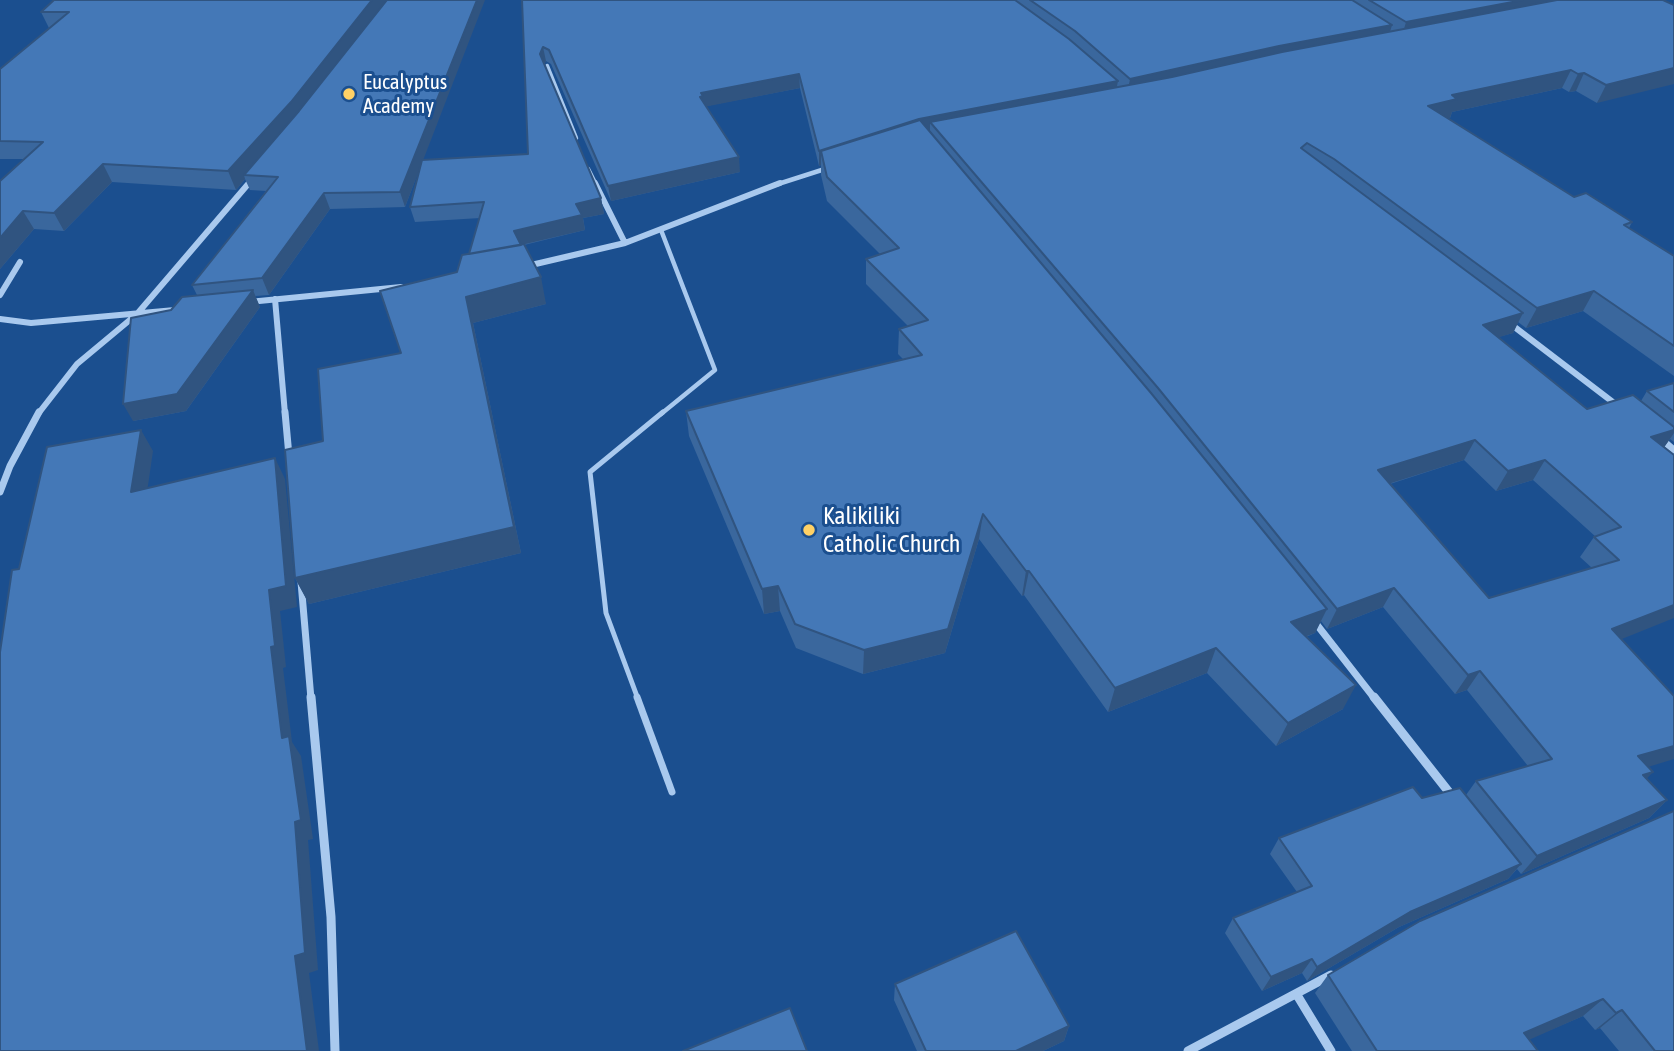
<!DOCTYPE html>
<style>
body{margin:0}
canvas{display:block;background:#1b4f8f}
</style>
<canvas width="1674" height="1051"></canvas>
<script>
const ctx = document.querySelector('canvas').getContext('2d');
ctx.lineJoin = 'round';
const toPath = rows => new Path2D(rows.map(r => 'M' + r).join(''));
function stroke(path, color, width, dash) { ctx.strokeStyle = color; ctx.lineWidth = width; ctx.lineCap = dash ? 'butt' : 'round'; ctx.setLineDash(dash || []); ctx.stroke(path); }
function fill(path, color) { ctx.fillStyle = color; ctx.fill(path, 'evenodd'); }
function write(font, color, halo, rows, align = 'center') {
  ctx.font = font + ' "Asap Condensed",sans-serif'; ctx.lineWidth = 6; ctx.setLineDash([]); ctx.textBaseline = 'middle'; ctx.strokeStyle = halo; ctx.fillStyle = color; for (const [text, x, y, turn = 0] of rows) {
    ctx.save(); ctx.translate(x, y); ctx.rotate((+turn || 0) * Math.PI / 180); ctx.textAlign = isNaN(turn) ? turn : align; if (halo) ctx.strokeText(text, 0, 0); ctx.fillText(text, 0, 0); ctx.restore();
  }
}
stroke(toPath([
 [661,414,715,370,661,230]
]), '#a9c9ee', 4.5);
stroke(toPath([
 [638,699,606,613,590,472,663,412]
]), '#a9c9ee', 5);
stroke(toPath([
 [637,697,672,792]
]), '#a9c9ee', 7);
stroke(toPath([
 [547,66,576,138],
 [588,169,596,185],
 [248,185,254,178],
 [775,185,828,168]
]), '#a9c9ee', 4.5);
stroke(toPath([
 [595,183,625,243],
 [527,266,625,243,780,183],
 [0,295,20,262],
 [275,299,285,414],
 [249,302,401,287],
 [0,319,31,323,175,310],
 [1508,322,1618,406],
 [38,414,77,364,137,314,249,183]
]), '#a9c9ee', 6);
stroke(toPath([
 [285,412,289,456],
 [1661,439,1674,450],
 [0,492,10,466,39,412],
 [301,582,311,699],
 [1314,621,1375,699]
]), '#a9c9ee', 7);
stroke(toPath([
 [311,697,331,917,335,1051],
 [1374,697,1452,796],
 [1297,995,1331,1051],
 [1188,1051,1331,975]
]), '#a9c9ee', 9);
fill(toPath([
 [54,0,423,160,528,154,522,0,1663,0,1597,103,1576,91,1569,92,1562,88,1452,112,1450,118,1448,118,1574,197,1632,222,1629,228,1674,256,1674,376,1583,311,1526,328,1518,322,1513,333,1498,337,1587,409,1641,401,1647,391,1674,383,1674,442,1670,439,1664,447,1621,639,1648,767,1647,779,1667,800,1649,818,1521,874,1517,869,1508,879,1399,927,1307,981,1302,973,1262,991,1225,933,1233,918,1297,892,1270,854,1279,838,1422,798,1466,795,1476,781,1528,766,1467,690,1455,694,1383,607,1327,629,1321,621,1315,633,1306,637,1343,709,1276,746,1207,673,1108,712,1024,595,1022,596,979,539,945,653,863,674,796,648,780,611,764,614,689,436,686,411,903,359,898,354,899,329,908,326,866,284,866,259,880,254,827,201,821,175,821,165,819,166,800,88,706,106,740,172,611,201,551,64,546,61,544,64,601,198,604,214,583,218,585,230,524,245,546,304,473,323,521,553,309,604,295,578,323,441,401,353,469,254,480,218,415,222,410,207,419,170,405,207,330,209,269,295,255,296,260,307,186,411,133,421,171,310,197,295,192,285,266,191,250,190,245,179,236,190,112,182,64,231,34,229,0,269,0,181,24,159,0,159,0,69,49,28,41,12],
 [1464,460,1496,491,1533,480,1596,537,1594,537,1580,557,1592,568,1489,598,1390,484],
 [1674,811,1674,1051,1619,1051,1600,1028,1595,1030,1583,1016,1529,1039,1538,1051,1352,1051,1315,993,1328,975],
 [895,984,1069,1026,1064,1041,1043,1051,917,1051,894,1000]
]), '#3a679d');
fill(toPath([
 [372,0,386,0,387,4,297,120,244,175,245,179,236,190,228,171],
 [477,0,485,0,405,207,400,192],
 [1523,0,1589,0,1402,36,1406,22],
 [1392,25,1388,39,1127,94,1130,79,1279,46],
 [543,47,546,61,543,68,540,54],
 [1674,68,1674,84,1597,103,1606,85],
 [1571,70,1562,88,1452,112,1450,118,1421,124,1428,106,1452,95],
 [1584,73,1576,91,1569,92,1578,74],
 [799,74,800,88,704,107,700,97,701,93],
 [1118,81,1115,96,930,122,930,131,821,151,821,165,819,166,819,151,919,119],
 [739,157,740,172,611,201,608,186],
 [103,164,112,182,64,231,54,213],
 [324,193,330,209,269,295,262,278],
 [601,198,604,214,583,218,585,230,521,245,514,231,576,204],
 [23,211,34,229,0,269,0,238],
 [541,277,546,304,473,323,521,553,309,604,295,578,466,297],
 [253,290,260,307,186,411,133,421,123,404],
 [1594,291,1583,311,1526,328,1537,308],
 [1523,313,1513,333,1473,345,1483,325],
 [141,430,153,451,144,513,131,492],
 [1674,430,1674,433,1663,449,1651,437],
 [1475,440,1464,460,1369,490,1378,470],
 [275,458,285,479,297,607,280,611,286,667,283,668,292,742,301,756,313,839,308,840,318,970,309,973,319,1051,307,1051,295,956,282,738,271,647,269,590],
 [1545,460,1533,480,1496,491,1508,471],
 [983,514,979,539,945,653,863,674,864,650],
 [1026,571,1029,571,1024,595,1022,596],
 [778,586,780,611,764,614,762,589],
 [1394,588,1383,607,1327,629,1337,609],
 [1674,605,1674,618,1597,649,1612,629],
 [1327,609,1315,633,1280,646,1291,622],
 [1216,648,1207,673,1108,712,1115,688],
 [1480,671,1467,690,1455,694,1468,675],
 [1356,685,1343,709,1276,746,1288,723],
 [1674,746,1674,759,1622,775,1638,756],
 [1653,772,1635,791,1643,775],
 [1667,800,1649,818,1521,874,1537,856],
 [1521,864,1508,879,1399,927,1307,981,1317,967,1410,912],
 [1312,959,1302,973,1262,991,1271,977],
 [1603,999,1583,1016,1506,1050,1524,1033],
 [1622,1010,1600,1028,1595,1030,1616,1013],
 [1069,1026,1064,1041,1043,1051,1016,1051]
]), '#305480');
const building = toPath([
 [54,0,372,0,291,102,228,171,103,164,54,213,23,211,0,238,0,181,43,142,0,141,0,69,69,12,41,12,54,0],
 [387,0,477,0,400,192,324,193,262,278,192,285,278,177,244,175,299,111,387,0],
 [522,0,1015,0,1069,39,1118,81,919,119,819,151,799,74,701,93,703,96,700,97,739,157,608,186,549,50,543,47,540,54,601,198,576,204,582,215,514,231,521,245,469,254,484,202,410,207,422,160,528,154,522,0],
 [1030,0,1352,0,1392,25,1279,46,1130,79,1075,31,1030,0],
 [1369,0,1523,0,1406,22,1369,0],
 [1557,0,1663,0,1674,5,1674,68,1606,85,1584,73,1578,74,1571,70,1452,95,1457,99,1428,106,1574,197,1586,193,1632,222,1624,225,1674,256,1674,346,1594,291,1537,308,1334,159,1307,143,1301,148,1523,313,1483,325,1587,409,1633,395,1674,427,1674,430,1651,437,1674,455,1674,605,1612,629,1674,696,1674,746,1638,756,1653,772,1643,775,1667,800,1537,856,1476,781,1552,759,1480,671,1468,675,1394,588,1337,609,1158,388,930,122,1172,77,1282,52,1557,0],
 [1475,440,1508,471,1545,460,1621,527,1594,537,1619,560,1489,598,1378,470,1475,440],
 [920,120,1151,393,1327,609,1291,622,1356,685,1288,723,1216,648,1115,688,1029,571,1026,571,983,514,948,629,864,650,795,624,778,586,762,589,686,411,922,355,899,329,928,320,866,259,899,248,827,177,821,151,920,120],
 [524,244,541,277,466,297,514,527,295,578,285,450,323,441,318,369,401,353,380,291,457,272,462,255,524,244],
 [253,290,177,394,123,404,131,318,171,310,182,297,253,290],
 [1674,383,1674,412,1647,391,1674,383],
 [141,430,131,492,275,458,286,586,269,590,275,646,271,647,282,738,289,736,301,820,295,822,305,953,295,956,307,1051,0,1051,0,652,12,570,19,569,47,447,141,430],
 [1413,787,1422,798,1460,788,1521,864,1410,912,1317,967,1312,959,1271,977,1233,918,1312,886,1279,838,1413,787],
 [1674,811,1674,1051,1655,1051,1622,1010,1616,1013,1603,999,1524,1033,1538,1051,1377,1051,1328,975,1420,921,1674,811],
 [1016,931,1069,1026,1016,1051,926,1051,895,984,1016,931],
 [790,1008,807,1051,683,1051,790,1008]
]);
fill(building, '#4478b7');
stroke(building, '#305480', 2);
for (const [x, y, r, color] of [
 [349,94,7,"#ffd166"],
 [809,530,7,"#ffd166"]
]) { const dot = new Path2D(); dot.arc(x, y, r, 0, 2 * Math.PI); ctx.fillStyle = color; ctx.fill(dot); stroke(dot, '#1b4f8f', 2.5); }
write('21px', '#fff', '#1b4f8f', [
 ["Eucalyptus",363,82],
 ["Academy",363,106]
], 'left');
write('24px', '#fff', '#1b4f8f', [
 ["Kalikiliki",823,516],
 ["Catholic Church",823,544]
], 'left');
</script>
